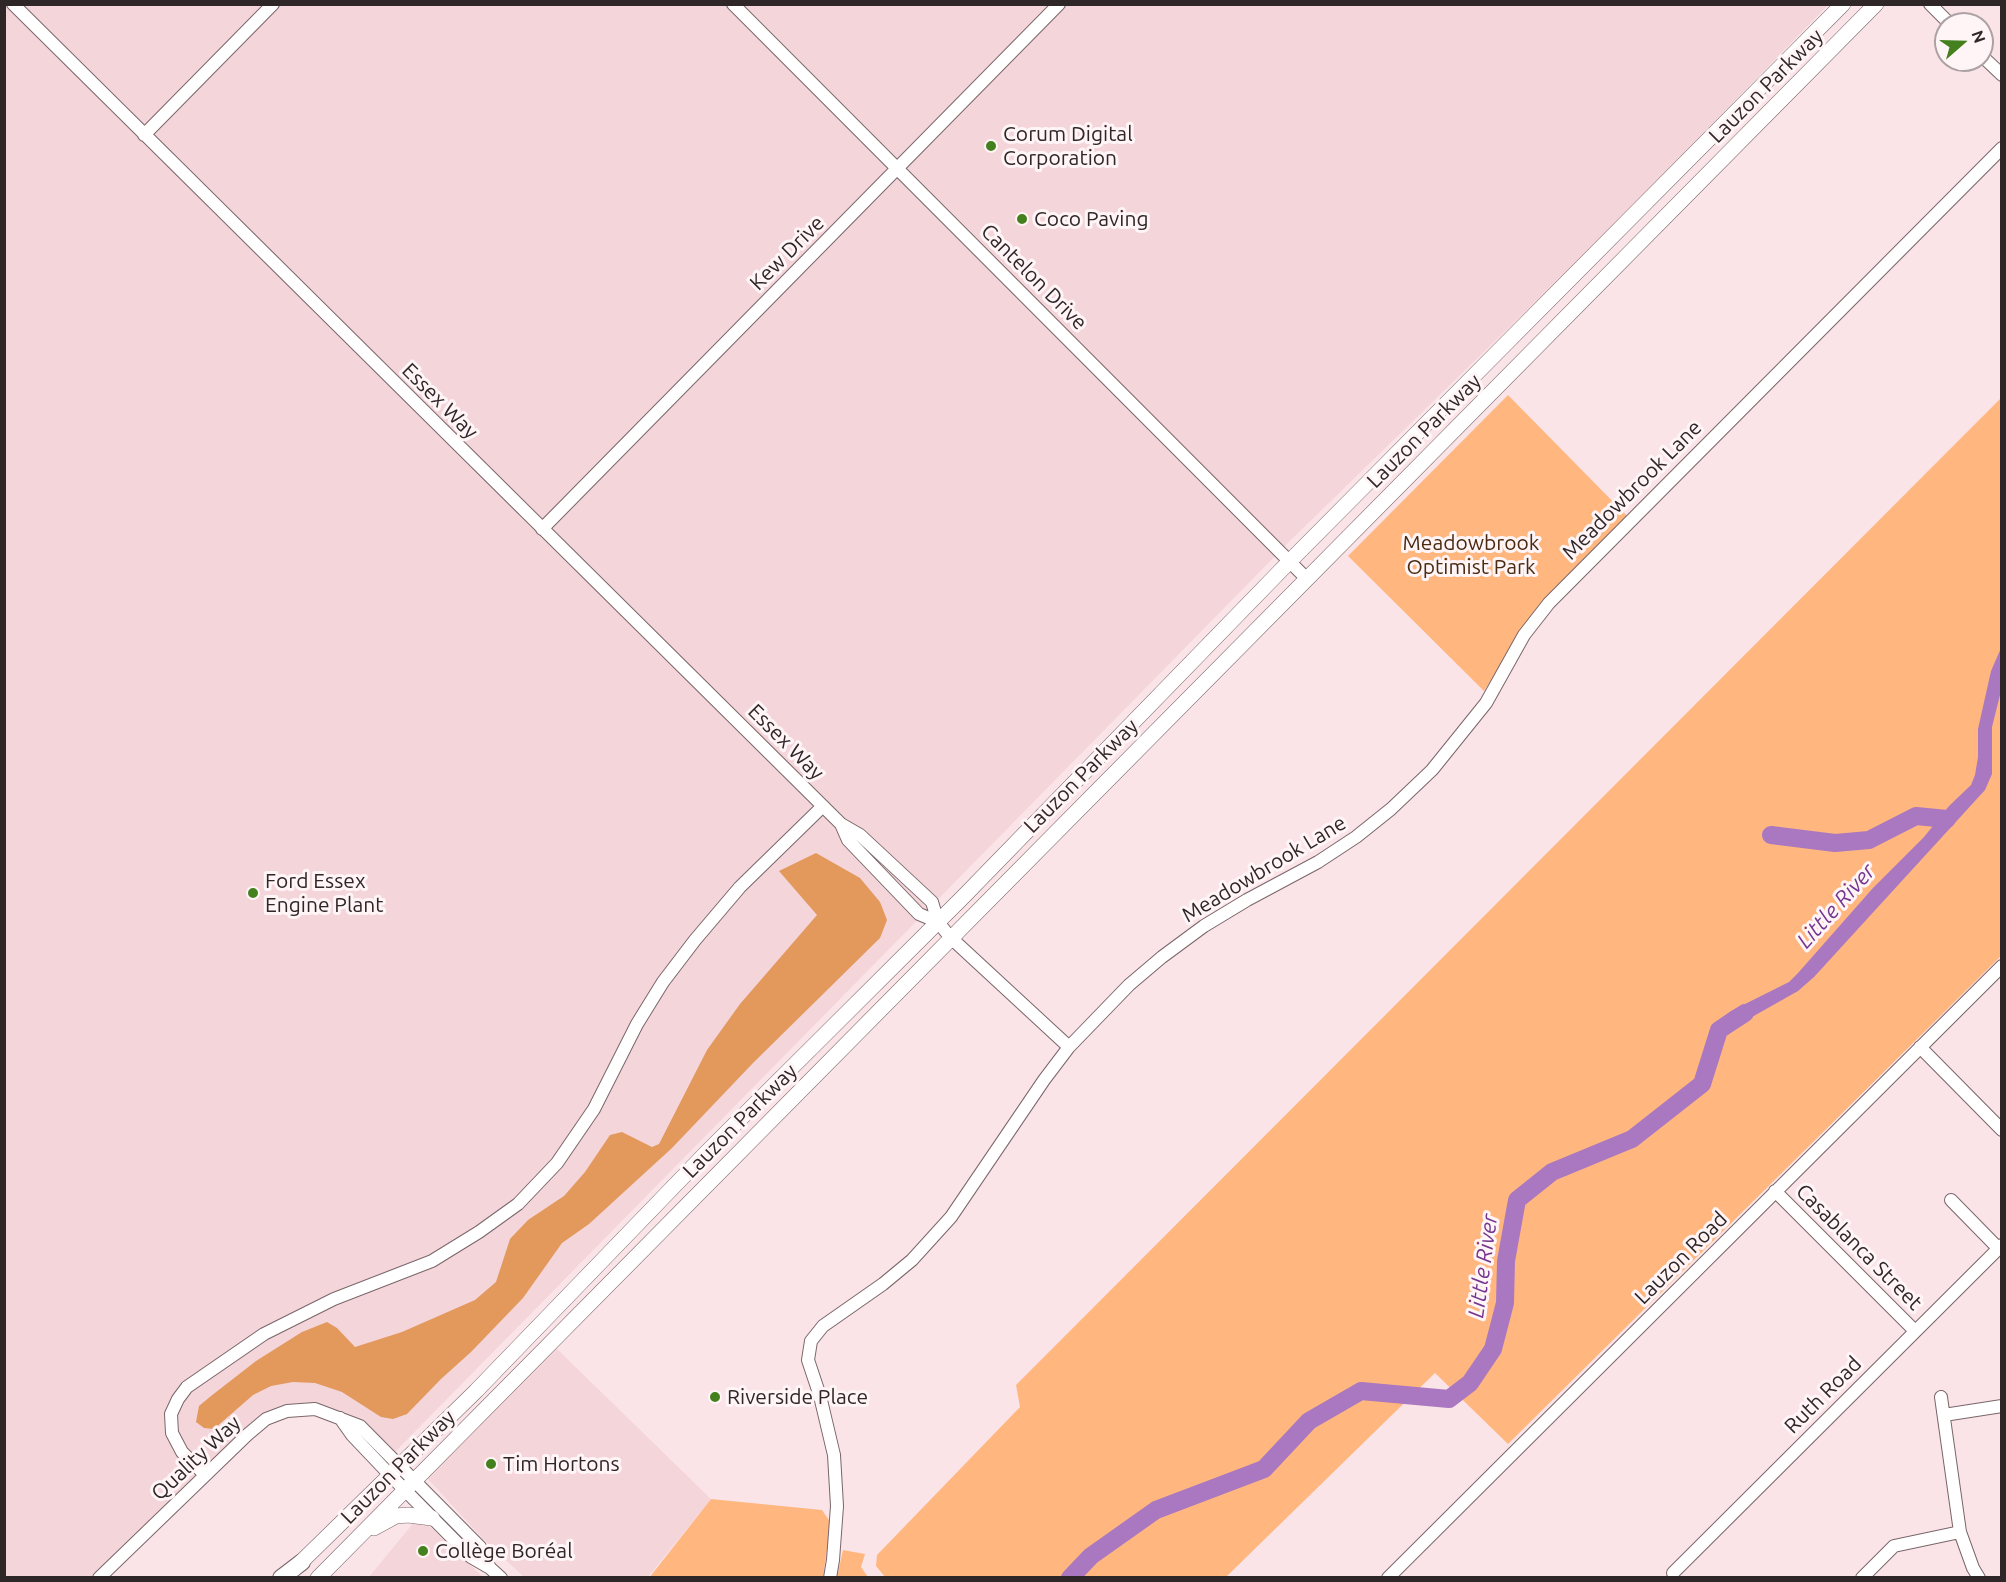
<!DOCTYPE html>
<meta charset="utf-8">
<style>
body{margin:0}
#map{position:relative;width:2006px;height:1582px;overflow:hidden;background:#fbe4e8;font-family:Ubuntu,sans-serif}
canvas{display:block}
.frame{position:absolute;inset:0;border:6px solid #2f2628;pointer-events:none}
.north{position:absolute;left:1934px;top:12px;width:60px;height:60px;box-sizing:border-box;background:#fff5f7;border:2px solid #aca2a4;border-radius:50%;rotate:70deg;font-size:16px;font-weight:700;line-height:24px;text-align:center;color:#2f2628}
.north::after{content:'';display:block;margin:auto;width:21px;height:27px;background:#44801d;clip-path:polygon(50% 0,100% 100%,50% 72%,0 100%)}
</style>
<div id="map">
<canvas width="2006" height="1582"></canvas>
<div class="frame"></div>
<div class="north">N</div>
</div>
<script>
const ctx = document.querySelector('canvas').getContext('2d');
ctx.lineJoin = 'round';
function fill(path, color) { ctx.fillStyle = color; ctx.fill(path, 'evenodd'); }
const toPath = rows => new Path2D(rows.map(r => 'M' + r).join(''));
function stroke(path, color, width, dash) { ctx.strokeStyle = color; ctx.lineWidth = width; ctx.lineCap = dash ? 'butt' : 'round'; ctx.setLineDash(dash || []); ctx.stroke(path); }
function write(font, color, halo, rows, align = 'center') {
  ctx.font = font + ' Ubuntu,sans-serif'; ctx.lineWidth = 6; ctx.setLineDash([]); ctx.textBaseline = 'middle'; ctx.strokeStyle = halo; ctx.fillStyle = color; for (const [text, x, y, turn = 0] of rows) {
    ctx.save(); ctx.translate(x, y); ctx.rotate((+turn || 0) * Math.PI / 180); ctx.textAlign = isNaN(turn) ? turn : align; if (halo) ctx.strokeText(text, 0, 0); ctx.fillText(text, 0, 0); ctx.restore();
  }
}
fill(toPath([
 [5,5,1828,5,1617,222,1291,540,390,1457,360,1426,315,1409,266,1420,99,1577,5,1578],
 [555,1347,711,1499,648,1577,524,1577,484,1540,427,1478],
 [415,1521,428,1525,483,1577,368,1578]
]), '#f4d5da');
fill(toPath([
 [1508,395,1628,517,1523,629,1484,691,1348,556],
 [2001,398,2001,956,1508,1444,1435,1373,1226,1577,886,1578,876,1566,877,1555,1020,1407,1016,1385],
 [711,1499,822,1510,831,1523,823,1577,649,1578],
 [843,1550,865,1554,861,1567,868,1577,837,1577]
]), '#ffb77f');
fill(toPath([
 [816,853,860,878,880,902,887,920,880,938,753,1063,672,1148,589,1224,562,1243,523,1298,471,1352,441,1379,407,1414,393,1419,381,1417,342,1392,315,1383,293,1382,271,1386,253,1395,214,1429,204,1428,196,1422,199,1406,211,1396,256,1361,302,1332,327,1322,337,1328,355,1347,402,1332,475,1300,496,1282,510,1239,528,1220,564,1196,585,1172,610,1135,622,1132,652,1147,659,1144,707,1050,740,1004,817,915,779,871]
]), '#e3985c');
fill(toPath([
 [2001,648,2001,691,1992,727,1992,774,1985,790,1814,977,1798,991,1729,1030,1720,1019,1731,1011,1789,982,1798,973,1873,888,1924,837,1949,806,1971,785,1975,775,1978,757,1978,729,1991,671]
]), '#a978c1');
stroke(toPath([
 [1771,835,1835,843,1869,840,1916,816,1947,819],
 [1070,1578,1091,1556,1156,1510,1264,1469,1309,1421,1361,1391,1449,1399,1470,1383,1493,1349,1505,1303,1506,1261,1517,1200,1552,1172,1632,1139,1702,1084,1719,1030,1745,1013]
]), '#a978c1', 18);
const minor = toPath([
 [13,4,841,824,860,835,932,902,938,922,950,937,1069,1047],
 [733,4,1307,579],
 [1930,4,1950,24],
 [1982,56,2002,75],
 [144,135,273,4],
 [542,529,1059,4],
 [841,824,848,840,919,914,938,922],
 [1920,1047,2002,1130],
 [1775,1191,1915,1331],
 [1951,1200,1998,1248],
 [1941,1397,1960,1532,1973,1568,1979,1578],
 [1944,1415,2002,1406],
 [340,1418,352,1435,390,1475,471,1557,490,1568,501,1578],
 [205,1475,182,1452,172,1433,171,1414,178,1399,187,1387,264,1334,334,1299,432,1261,479,1232,518,1204,557,1163,594,1109,637,1024,663,982,695,940,740,887,823,806],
 [1673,1573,2002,1245],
 [99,1578,247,1435,266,1419,287,1411,315,1409,360,1426,480,1547,490,1568],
 [830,1578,833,1560,837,1506,834,1455,820,1396,808,1360,811,1341,823,1326,883,1284,912,1260,951,1217,1044,1080,1069,1047,1129,985,1162,957,1204,926,1247,900,1318,862,1356,837,1391,809,1432,770,1486,703,1524,635,1549,603,2002,148],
 [1388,1578,2002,966],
 [1862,1578,1894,1546,1960,1532]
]);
const major = toPath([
 [374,1528,396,1516,408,1515,432,1518],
 [294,1569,476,1391,707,1152,963,897,1290,561,1843,4],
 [318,1578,1876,4]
]);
const highway = toPath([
 [281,1578,302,1562]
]);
stroke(minor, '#7a666a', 14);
stroke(major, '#7a666a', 16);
stroke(highway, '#7a666a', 18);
stroke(minor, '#fff', 12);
stroke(major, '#fff', 15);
stroke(highway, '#fff', 16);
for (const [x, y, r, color] of [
 [991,146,6,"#44801d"],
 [1022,219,6,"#44801d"],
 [253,893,6,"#44801d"],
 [715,1397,6,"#44801d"],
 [491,1464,6,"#44801d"],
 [423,1551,6,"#44801d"]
]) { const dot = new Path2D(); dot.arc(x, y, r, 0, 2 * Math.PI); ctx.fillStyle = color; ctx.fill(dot); stroke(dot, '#fff5f7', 2); }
write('21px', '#2f2628', '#fff5f7', [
 ["Lauzon Parkway",1766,86,-45],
 ["Kew Drive",787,253,-45],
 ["Cantelon Drive",1034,277,45],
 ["Essex Way",440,401,45],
 ["Lauzon Parkway",1424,431,-45],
 ["Meadowbrook Lane",1632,490,-45],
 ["Essex Way",786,742,45],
 ["Lauzon Parkway",1081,776,-45],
 ["Meadowbrook Lane",1264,869,-31],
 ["Lauzon Parkway",740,1121,-45],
 ["Casablanca Street",1859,1247,45],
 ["Lauzon Road",1681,1258,-45],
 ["Ruth Road",1823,1395,-45],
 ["Quality Way",196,1458,-43],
 ["Lauzon Parkway",398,1467,-45]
]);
write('21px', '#2f2628', '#fff5f7', [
 ["Corum Digital",1003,134],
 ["Corporation",1003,158],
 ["Coco Paving",1034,219],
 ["Ford Essex",265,881],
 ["Engine Plant",265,905],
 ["Riverside Place",727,1397],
 ["Tim Hortons",503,1464],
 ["Collège Boréal",435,1551]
], 'left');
write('21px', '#4a2b12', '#fff5f7', [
 ["Meadowbrook",1471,543],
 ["Optimist Park",1471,567]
]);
write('italic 22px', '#74378f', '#fff5f7', [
 ["Little River",1836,906,-48],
 ["Little River",1483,1266,-82]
]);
</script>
